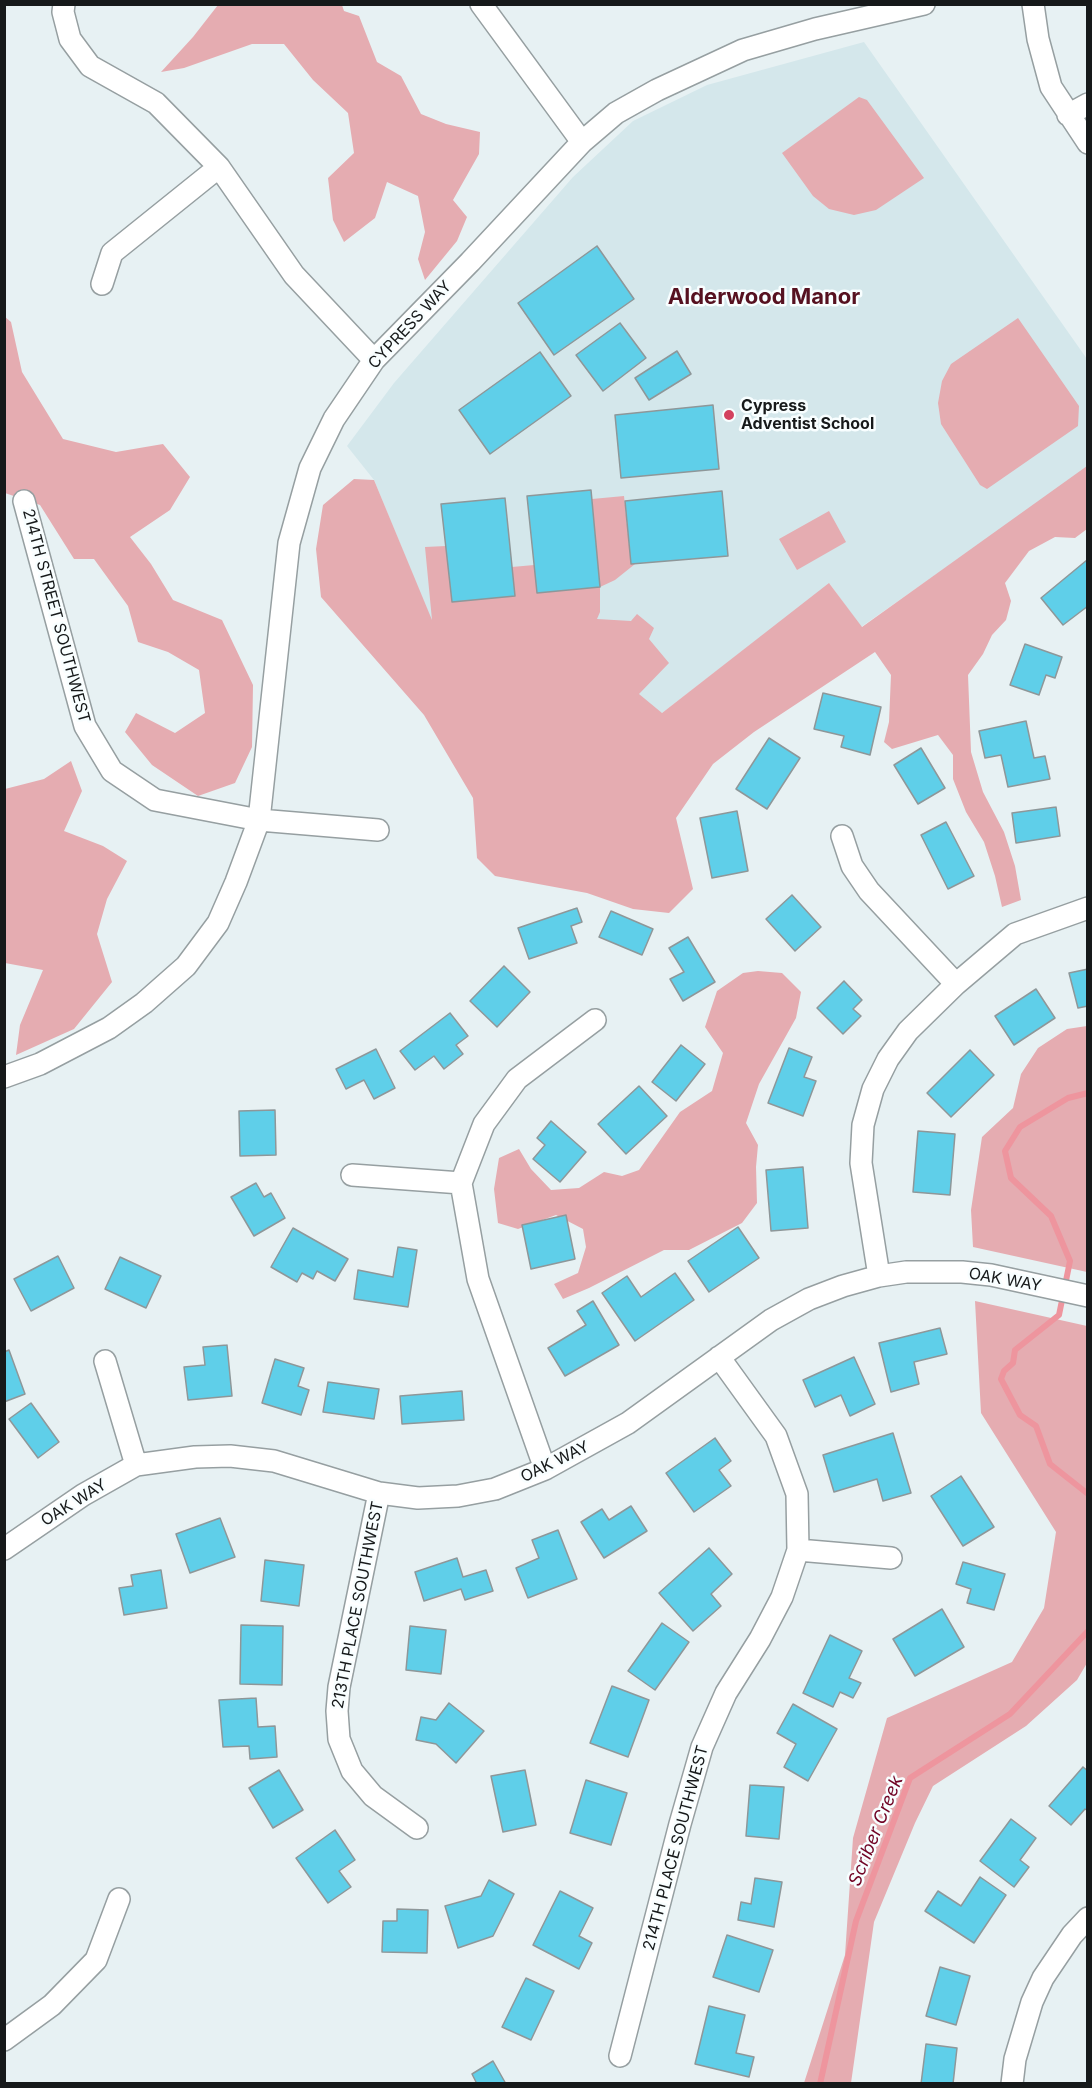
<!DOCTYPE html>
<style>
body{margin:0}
#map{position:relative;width:1092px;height:2088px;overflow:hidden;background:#e7f1f3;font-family:Inter,sans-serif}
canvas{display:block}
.frame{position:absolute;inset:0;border:6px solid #16191a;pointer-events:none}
</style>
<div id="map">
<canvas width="1092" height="2088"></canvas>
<div class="frame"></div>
</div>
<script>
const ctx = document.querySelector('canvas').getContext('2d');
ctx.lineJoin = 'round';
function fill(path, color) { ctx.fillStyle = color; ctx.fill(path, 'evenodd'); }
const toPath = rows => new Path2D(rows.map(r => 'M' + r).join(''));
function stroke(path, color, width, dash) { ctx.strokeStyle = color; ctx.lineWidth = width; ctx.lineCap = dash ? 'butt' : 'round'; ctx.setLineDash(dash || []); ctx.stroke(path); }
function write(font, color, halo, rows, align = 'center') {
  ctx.font = font + ' Inter,sans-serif'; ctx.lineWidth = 5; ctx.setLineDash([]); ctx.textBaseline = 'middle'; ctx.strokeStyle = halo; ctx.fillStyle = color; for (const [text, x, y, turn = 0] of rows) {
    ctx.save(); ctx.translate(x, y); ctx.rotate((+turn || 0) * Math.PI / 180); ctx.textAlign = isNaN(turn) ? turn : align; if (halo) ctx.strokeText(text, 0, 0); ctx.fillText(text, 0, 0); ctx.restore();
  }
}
fill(toPath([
 [864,42,1087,359,1087,469,861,627,830,584,662,713,432,622,374,480,347,446,394,383,573,177,633,121,707,85]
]), '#d4e7eb');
fill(toPath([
 [218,5,342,5,344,11,359,16,377,62,401,76,421,114,446,124,480,132,479,154,453,200,467,217,457,241,425,280,418,259,425,232,418,196,387,182,375,218,344,242,333,220,328,178,354,153,348,113,313,80,284,44,252,44,184,68,161,72,193,37],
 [859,97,867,100,924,178,876,210,854,215,829,209,813,196,782,153],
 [4,316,11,322,22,372,63,439,116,452,163,444,190,477,170,510,130,537,151,564,173,600,222,620,253,685,252,747,235,783,198,796,152,765,125,732,136,713,175,733,205,713,199,670,168,652,138,642,128,606,94,559,74,559,40,505,5,493],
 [1018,318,1079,406,1078,426,987,489,980,485,941,424,938,403,942,381,951,364],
 [1087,466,1087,529,1075,538,1055,537,1029,551,1005,583,1011,601,1006,620,992,635,983,654,968,675,971,752,983,792,1004,832,1015,866,1021,900,1002,907,995,876,984,842,966,812,953,779,953,755,938,735,892,749,884,742,889,722,891,675,875,652,754,732,713,764,676,818,693,889,669,913,633,909,587,893,495,876,477,858,473,798,424,715,321,597,316,549,323,505,354,479,374,480,432,620,425,547,446,546,452,601,512,567,534,565,538,593,600,587,592,499,624,496,631,564,635,564,615,580,600,587,600,612,597,619,631,621,637,614,654,628,649,639,669,663,639,694,662,713,829,583,862,627],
 [829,511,846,542,797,570,779,539],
 [71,761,82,791,64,831,103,846,127,861,107,899,97,934,112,982,74,1029,16,1055,20,1025,43,970,5,963,5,789,44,779],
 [758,971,782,973,801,992,796,1018,759,1084,746,1123,758,1145,756,1167,757,1203,742,1223,689,1250,664,1250,589,1288,563,1299,554,1284,578,1273,586,1247,583,1229,556,1215,518,1229,498,1223,494,1189,499,1158,519,1149,531,1169,551,1190,579,1188,604,1172,622,1176,639,1170,680,1112,712,1091,723,1053,705,1027,717,991,743,973],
 [1087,1026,1087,1272,973,1247,971,1210,982,1137,1013,1108,1021,1074,1038,1048,1067,1029],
 [975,1301,1087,1326,1087,1663,1077,1680,1026,1726,933,1786,915,1823,874,1922,851,2083,804,2083,845,1955,853,1838,887,1718,1012,1662,1044,1608,1056,1532,981,1413]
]), '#e5acb1');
stroke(toPath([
 [1088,1093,1068,1098,1020,1127,1005,1151,1011,1178,1051,1216,1070,1261,1059,1315,1015,1350,1013,1363,1004,1371,1001,1379,1020,1415,1036,1426,1050,1464,1088,1494],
 [820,2084,856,1921,910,1778,1010,1714,1088,1631]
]), '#ee959e', 6);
const building = toPath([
 [597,246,634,299,554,355,518,303,597,246],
 [620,323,646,358,603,391,576,355,620,323],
 [677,351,691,374,649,400,635,378,677,351],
 [540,352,571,396,490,454,459,410,540,352],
 [713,405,719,469,621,478,615,415,713,405],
 [591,490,600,587,537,593,527,496,591,490],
 [722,491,728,556,631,564,625,501,722,491],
 [505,498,515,596,452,602,441,504,505,498],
 [1087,560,1088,606,1063,625,1041,598,1087,560],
 [1025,644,1062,657,1055,678,1046,675,1039,695,1010,685,1025,644],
 [823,693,881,707,870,755,841,747,844,736,814,729,823,693],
 [1026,721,1034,758,1045,756,1050,779,1008,787,1001,755,985,758,979,731,1026,721],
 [769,738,800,758,767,809,736,789,769,738],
 [921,748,945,788,918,804,894,765,921,748],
 [1056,807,1060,836,1016,843,1012,813,1056,807],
 [737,811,748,871,712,878,700,818,737,811],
 [946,822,974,876,948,889,921,835,946,822],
 [792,895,821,927,795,951,766,919,792,895],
 [577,908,582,922,571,926,577,943,529,959,518,928,577,908],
 [611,911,653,929,642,955,599,937,611,911],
 [688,937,715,982,683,1001,670,979,684,972,669,948,688,937],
 [504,966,530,992,497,1027,470,1001,504,966],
 [1088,969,1088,1006,1078,1008,1069,973,1088,969],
 [844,981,862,1000,853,1009,861,1016,843,1034,817,1008,844,981],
 [1036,989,1055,1018,1014,1045,995,1016,1036,989],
 [450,1013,468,1036,456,1045,463,1054,444,1069,434,1056,415,1070,400,1051,450,1013],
 [681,1045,705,1064,676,1101,652,1082,681,1045],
 [789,1048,812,1057,804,1077,816,1081,803,1116,768,1103,789,1048],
 [376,1049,395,1088,374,1099,364,1080,346,1089,336,1069,376,1049],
 [970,1050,994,1075,951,1117,927,1093,970,1050],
 [639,1086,667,1116,626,1154,598,1124,639,1086],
 [275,1110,276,1155,240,1156,239,1111,275,1110],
 [551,1121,586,1152,560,1182,533,1159,545,1145,537,1138,551,1121],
 [918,1131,955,1134,950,1195,913,1192,918,1131],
 [803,1167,808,1228,771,1231,766,1170,803,1167],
 [256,1183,264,1197,271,1193,285,1218,254,1236,231,1197,256,1183],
 [566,1215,575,1259,531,1269,522,1225,566,1215],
 [738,1227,759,1258,709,1292,688,1261,738,1227],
 [293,1228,348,1259,335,1281,317,1271,313,1279,302,1273,297,1282,271,1267,293,1228],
 [398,1247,417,1250,408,1307,354,1299,358,1270,393,1277,398,1247],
 [58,1256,74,1288,31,1311,14,1279,58,1256],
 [120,1257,161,1276,146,1308,105,1289,120,1257],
 [675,1273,694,1300,635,1341,602,1293,627,1276,641,1297,675,1273],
 [593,1301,619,1345,565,1376,548,1348,586,1325,577,1311,593,1301],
 [940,1328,947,1354,914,1362,919,1384,891,1392,879,1343,940,1328],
 [227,1345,232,1396,188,1400,184,1367,205,1365,203,1347,227,1345],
 [9,1350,25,1394,4,1402,4,1352,9,1350],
 [854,1357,875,1404,850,1416,841,1395,815,1407,803,1380,854,1357],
 [275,1359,304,1368,298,1386,309,1390,301,1415,262,1403,275,1359],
 [328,1382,379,1389,374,1419,323,1412,328,1382],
 [462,1391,464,1420,402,1424,400,1396,462,1391],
 [31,1403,59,1442,38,1458,9,1419,31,1403],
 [893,1433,911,1493,883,1501,877,1479,834,1492,823,1455,893,1433],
 [715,1438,731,1461,719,1470,731,1486,694,1512,666,1473,715,1438],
 [961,1476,994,1527,963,1546,931,1496,961,1476],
 [631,1506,647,1531,604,1558,581,1522,602,1509,609,1520,631,1506],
 [220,1518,235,1557,190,1573,176,1534,220,1518],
 [558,1530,577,1579,528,1598,516,1568,539,1558,532,1540,558,1530],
 [709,1548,732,1574,711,1594,721,1606,693,1631,659,1593,709,1548],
 [457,1558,463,1577,486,1570,493,1591,465,1600,461,1589,424,1601,415,1572,457,1558],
 [265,1560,304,1565,299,1606,261,1601,265,1560],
 [963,1562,1005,1574,994,1610,967,1603,971,1589,956,1584,963,1562],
 [161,1570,167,1608,124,1615,119,1588,133,1586,131,1575,161,1570],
 [942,1609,964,1647,915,1676,893,1639,942,1609],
 [662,1623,689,1642,655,1690,628,1671,662,1623],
 [241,1625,283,1626,282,1685,240,1684,241,1625],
 [410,1626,446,1630,441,1674,406,1670,410,1626],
 [830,1635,862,1651,849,1678,861,1683,853,1698,840,1692,833,1707,803,1693,830,1635],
 [612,1686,649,1700,628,1757,590,1743,612,1686],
 [256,1698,258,1727,275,1726,277,1757,250,1759,249,1746,223,1747,219,1700,256,1698],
 [449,1703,484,1731,456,1763,436,1744,416,1740,421,1717,436,1720,449,1703],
 [793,1704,837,1729,808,1781,784,1767,796,1744,777,1733,793,1704],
 [1083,1767,1088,1771,1088,1811,1085,1809,1071,1825,1049,1806,1083,1767],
 [279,1770,303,1810,273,1828,249,1788,279,1770],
 [525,1770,536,1825,503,1832,491,1776,525,1770],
 [586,1780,627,1793,611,1845,570,1833,586,1780],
 [750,1785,784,1787,779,1839,746,1836,750,1785],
 [1011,1819,1036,1838,1020,1860,1029,1867,1014,1887,980,1861,1011,1819],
 [335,1830,355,1860,339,1871,351,1887,328,1903,296,1858,335,1830],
 [980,1877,1006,1895,974,1943,925,1911,938,1891,961,1906,980,1877],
 [755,1878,782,1882,774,1927,738,1920,741,1902,751,1904,755,1878],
 [489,1880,514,1894,493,1936,458,1948,445,1906,481,1896,489,1880],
 [560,1891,593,1908,579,1936,592,1943,579,1969,533,1945,560,1891],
 [397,1909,428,1910,427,1953,382,1952,383,1921,397,1921,397,1909],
 [727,1935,773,1950,759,1992,713,1977,727,1935],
 [940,1967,970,1976,956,2025,926,2016,940,1967],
 [526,1978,554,1991,531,2040,502,2027,526,1978],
 [709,2006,745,2015,736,2053,754,2057,749,2077,695,2064,709,2006],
 [926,2044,957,2048,953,2084,921,2084,926,2044],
 [493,2061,506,2084,477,2084,472,2074,493,2061]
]);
fill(building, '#5fcfe9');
stroke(building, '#8e9799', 1.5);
const minor = toPath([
 [64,4,63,12,70,39,90,66,156,103,219,167,294,275,374,360],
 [481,4,582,142],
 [1033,4,1038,39,1051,87,1088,143],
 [1068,115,1088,104],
 [102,284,112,253,219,167],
 [24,501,85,726,112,771,155,800,259,820,378,830],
 [842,836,852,866,869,891,956,984],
 [4,1077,40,1064,109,1028,144,1003,186,966,218,923,236,882,259,820,289,543,310,468,334,419,374,360,470,262,582,142,616,113,657,90,743,50,815,29,924,4],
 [352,1175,461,1183],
 [879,1276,861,1163,863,1125,873,1089,888,1059,908,1031,956,984,1015,934,1088,908],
 [105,1361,136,1465],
 [545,1469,478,1279,461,1183,484,1124,517,1079,595,1020],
 [379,1493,339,1687,337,1711,339,1739,352,1771,373,1796,417,1828],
 [4,1549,83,1495,136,1465,195,1457,230,1456,274,1461,379,1493,418,1498,458,1496,495,1489,545,1469,628,1423,771,1320,809,1299,843,1286,879,1276,906,1272,962,1272,991,1275,1088,1296],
 [798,1550,891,1558],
 [4,2040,52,2005,96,1960,119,1899],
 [620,2056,680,1824,702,1747,726,1693,760,1639,782,1597,798,1550,797,1494,776,1436,719,1357],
 [1012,2084,1015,2059,1032,2002,1043,1978,1072,1935,1088,1918]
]);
stroke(minor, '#969fa1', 24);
stroke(minor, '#fff', 21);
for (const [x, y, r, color] of [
 [729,415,6,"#d3425f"]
]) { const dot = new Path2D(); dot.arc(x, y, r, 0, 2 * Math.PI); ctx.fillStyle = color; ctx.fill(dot); stroke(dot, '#f8feff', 2); }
write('16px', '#16191a', '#f8feff', [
 ["CYPRESS WAY",410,325,-47],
 ["214TH STREET SOUTHWEST",56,616,75],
 ["OAK WAY",1005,1280,10],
 ["OAK WAY",555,1462,-26],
 ["OAK WAY",74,1503,-32],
 ["213TH PLACE SOUTHWEST",358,1605,-79],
 ["214TH PLACE SOUTHWEST",676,1848,-75]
]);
write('bold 16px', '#16191a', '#f8feff', [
 ["Cypress",741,406],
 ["Adventist School",741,424]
], 'left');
write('italic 18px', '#710425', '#f8feff', [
 ["Scriber Creek",876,1831,-68]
]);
write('bold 22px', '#561120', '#f8feff', [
 ["Alderwood Manor",764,297]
]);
</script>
